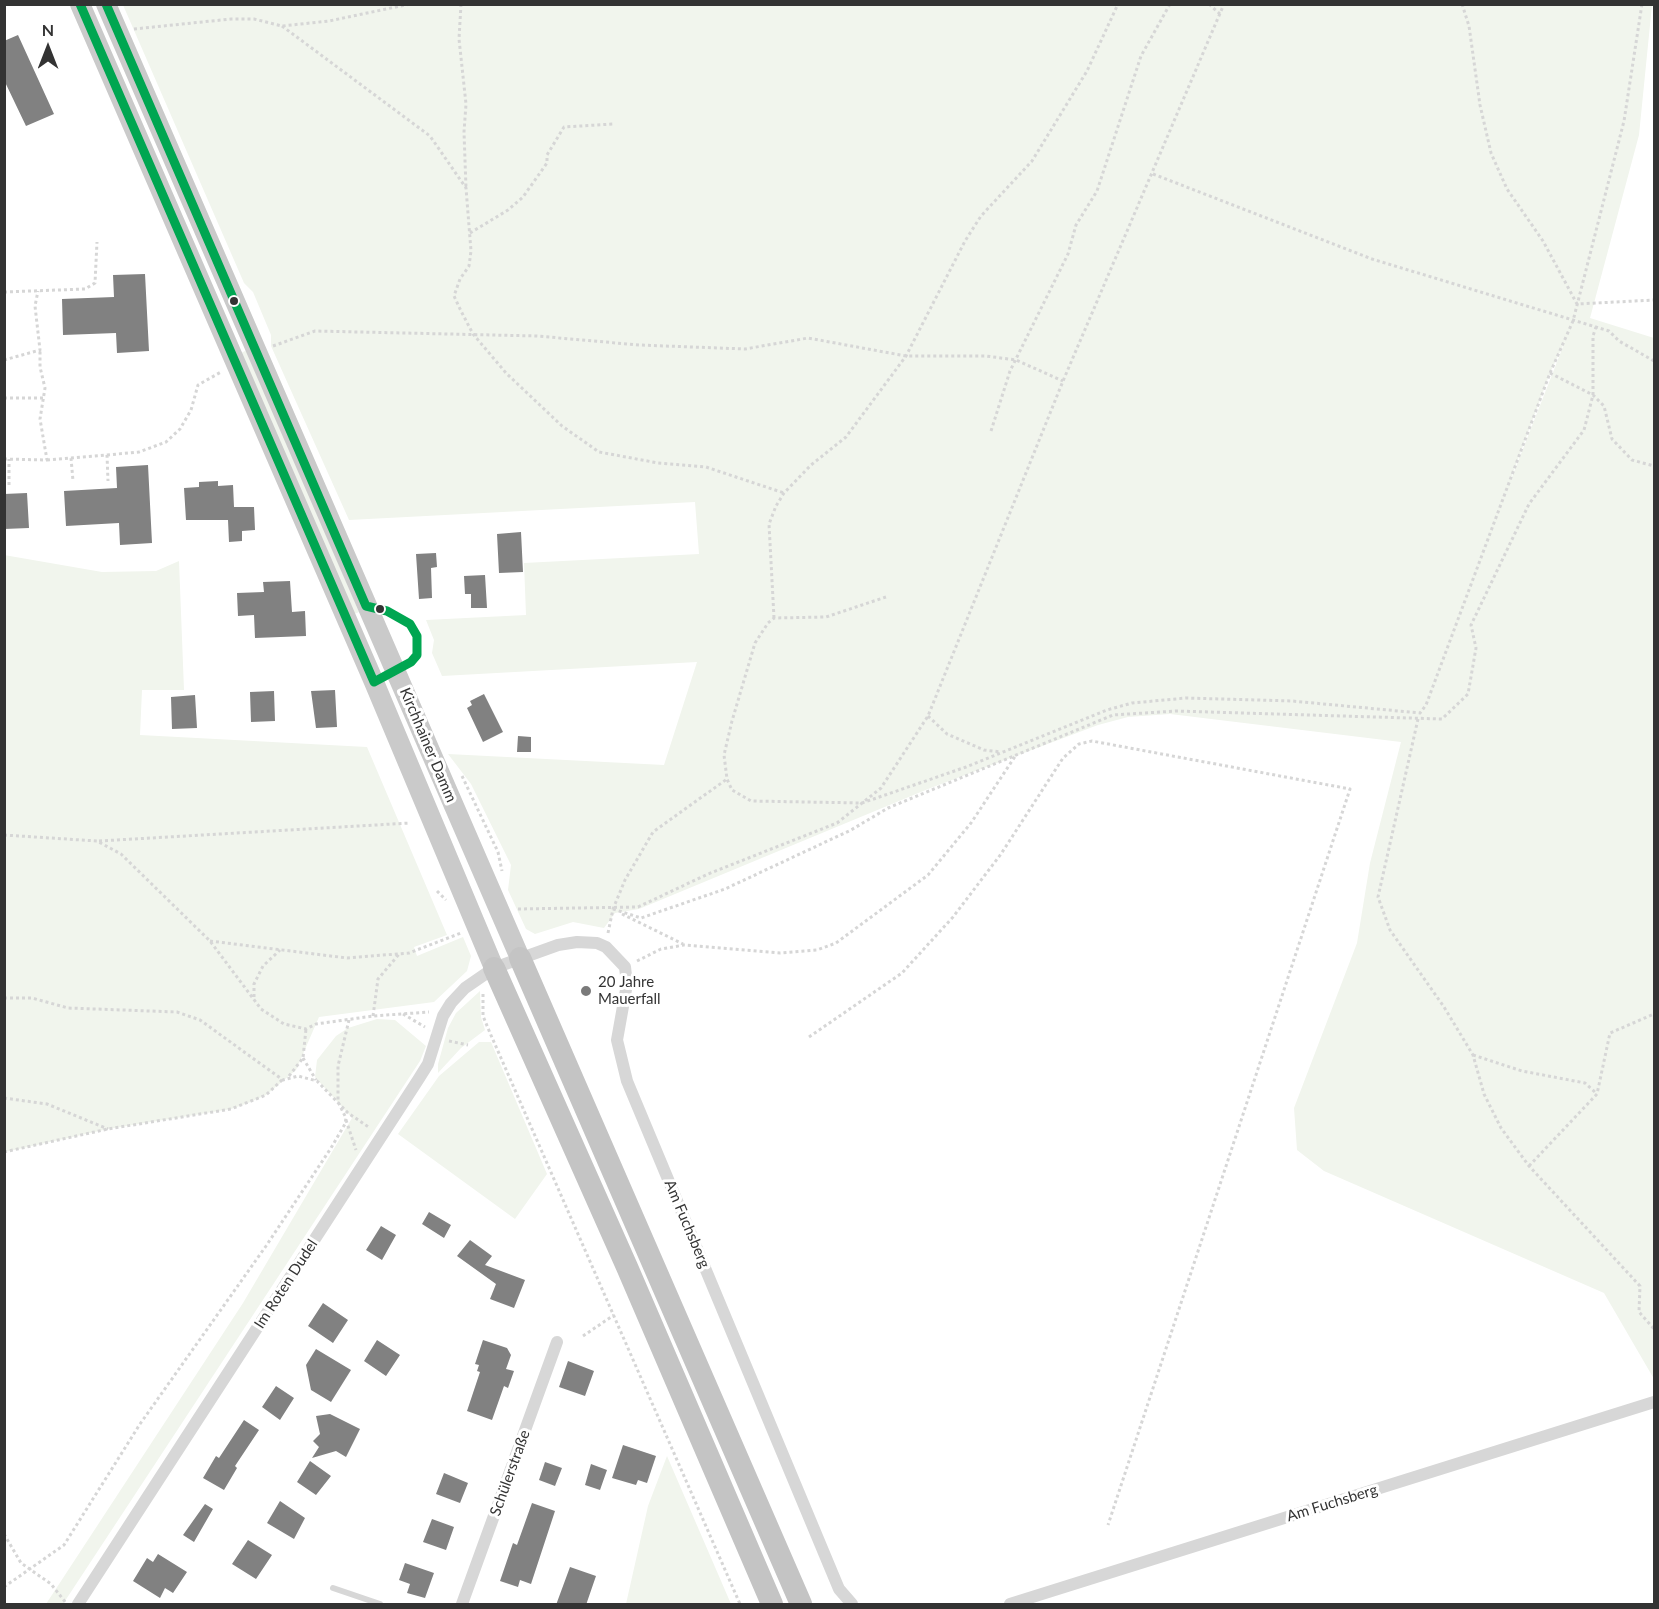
<!DOCTYPE html>
<meta charset="utf-8">
<style>
body{margin:0}
#map{position:relative;width:1659px;height:1609px;overflow:hidden;background:#fff;font-family:Lato,sans-serif}
canvas{display:block}
.frame{position:absolute;inset:0;border:6px solid #333;pointer-events:none}
.north{position:absolute;left:18px;top:18px;width:60px;height:60px;-webkit-text-stroke:4px #fff;paint-order:stroke;rotate:0deg;font-size:16px;font-weight:700;line-height:24px;text-align:center;color:#333}
.north::after{content:'';display:block;margin:auto;width:21px;height:27px;background:#333;clip-path:polygon(50% 0,100% 100%,50% 72%,0 100%)}
</style>
<div id="map">
<canvas width="1659" height="1609"></canvas>
<div class="frame"></div>
<div class="north">N</div>
</div>
<script>
const ctx = document.querySelector('canvas').getContext('2d');
ctx.lineJoin = 'round';
function fill(path, color) { ctx.fillStyle = color; ctx.fill(path, 'evenodd'); }
const toPath = rows => new Path2D(rows.map(r => 'M' + r).join(''));
function stroke(path, color, width, dash) { ctx.strokeStyle = color; ctx.lineWidth = width; ctx.lineCap = dash ? 'butt' : 'round'; ctx.setLineDash(dash || []); ctx.stroke(path); }
function write(font, color, halo, rows, align = 'center') {
  ctx.font = font + ' Lato,sans-serif'; ctx.lineWidth = 6; ctx.setLineDash([]); ctx.textBaseline = 'middle'; ctx.strokeStyle = halo; ctx.fillStyle = color; for (const [text, x, y, turn = 0] of rows) {
    ctx.save(); ctx.translate(x, y); ctx.rotate((+turn || 0) * Math.PI / 180); ctx.textAlign = isNaN(turn) ? turn : align; if (halo) ctx.strokeText(text, 0, 0); ctx.fillText(text, 0, 0); ctx.restore();
  }
}
fill(toPath([
 [123,5,1652,5,1639,135,1590,318,1654,338,1654,1379,1604,1293,1324,1171,1297,1150,1294,1108,1357,943,1370,863,1401,742,1170,714,1128,717,1098,725,928,789,639,909,615,913,604,928,573,922,535,934,526,929,508,890,511,865,471,784,448,754,664,765,697,662,442,676,432,653,434,640,426,620,526,615,524,563,699,554,695,502,349,520,271,346,271,335,253,292,244,283],
 [1566,339,1512,477,1511,478,1550,373],
 [247,350,359,612,357,613,354,614,241,353],
 [4,555,102,572,156,571,179,561,184,690,142,690,140,735,367,747,447,935,414,947,417,956,463,937,471,956,467,971,434,1002,319,1017,296,1070,266,1095,248,1103,231,1109,108,1129,5,1152],
 [480,991,481,1017,485,1030,461,1048,438,1073,438,1064,448,1028,456,1013],
 [377,1019,395,1020,426,1046,420,1061,63,1604,46,1604,243,1303,352,1118,315,1077,317,1060,336,1036,348,1028],
 [479,1042,491,1042,547,1174,515,1219,398,1134,439,1076],
 [667,1456,731,1604,626,1604,648,1506]
]), '#f1f5ed');
fill(toPath([
 [18,35,54,114,26,126,4,80,4,41],
 [145,274,149,351,117,353,116,333,63,335,62,299,114,297,113,275],
 [148,465,152,543,120,545,119,523,66,526,64,491,117,488,116,467],
 [218,481,218,486,233,485,234,507,254,507,255,530,242,531,242,541,229,542,228,520,186,520,184,488,199,487,199,482],
 [27,493,29,528,4,529,4,494],
 [521,532,523,572,499,573,497,534],
 [436,553,437,567,431,568,432,598,419,599,416,554],
 [485,575,487,608,471,608,471,594,465,594,464,576],
 [290,581,292,612,305,611,306,636,255,638,254,615,238,616,237,593,264,592,263,582],
 [335,690,337,727,316,728,311,691],
 [274,691,275,721,251,722,250,692],
 [484,694,503,732,483,742,467,708,472,705,470,701],
 [195,695,197,728,172,729,171,697],
 [518,736,531,737,531,752,517,752],
 [429,1212,451,1225,444,1238,422,1224],
 [381,1226,396,1235,382,1260,366,1250],
 [470,1240,492,1256,485,1265,525,1280,514,1308,490,1299,496,1284,457,1256],
 [323,1303,348,1320,333,1343,308,1326],
 [377,1340,400,1355,386,1376,364,1361],
 [483,1340,507,1348,511,1355,506,1369,514,1371,508,1388,504,1386,492,1420,467,1411,480,1372,477,1371,479,1365,475,1364],
 [316,1349,351,1370,331,1402,311,1390,306,1365],
 [568,1361,594,1371,585,1396,559,1387],
 [276,1386,294,1398,280,1420,262,1407],
 [330,1414,360,1429,346,1457,336,1451,312,1458,319,1447,313,1441,320,1434,316,1416],
 [244,1420,259,1430,235,1466,237,1468,224,1490,203,1478,216,1456,219,1458],
 [623,1445,656,1456,647,1483,638,1480,636,1485,612,1478],
 [310,1461,331,1476,316,1495,297,1482],
 [545,1462,562,1468,555,1486,539,1480],
 [591,1464,607,1470,600,1490,585,1485],
 [444,1473,468,1483,460,1503,436,1494],
 [280,1501,305,1518,294,1539,267,1523],
 [532,1503,555,1511,531,1584,520,1580,518,1587,500,1581,513,1543,517,1545],
 [205,1504,213,1509,194,1542,183,1535],
 [432,1519,454,1527,446,1550,423,1542],
 [248,1540,272,1555,256,1579,232,1564],
 [158,1554,187,1572,173,1593,165,1588,160,1598,133,1581,147,1558,153,1562],
 [405,1563,434,1573,425,1598,407,1593,410,1584,399,1580],
 [570,1567,596,1576,586,1605,556,1605]
]), '#818181');
stroke(toPath([
 [451,4,480,4],
 [461,4,459,39,466,104,464,132,466,188],
 [1209,4,1220,14],
 [1462,4,1469,26,1480,105,1491,153,1507,189,1543,241,1577,304,1654,300],
 [282,26,430,136,466,188,471,251,469,266,460,279,454,296,461,311,473,334,506,373,562,426,599,452,658,463,706,467,784,493],
 [134,29,231,19,254,19,282,26,329,21,410,4],
 [1153,174,1372,259,1609,331,1619,341,1654,361],
 [470,233,508,210,523,197,547,163,547,155,564,127,613,124],
 [4,292,85,289,95,283,97,242],
 [273,346,315,331,537,336,639,345,745,349,808,338,906,356,986,356,1016,360,1063,381],
 [4,360,40,350,35,306,38,291],
 [1550,373,1593,395,1604,406,1612,439,1632,460,1654,466],
 [4,398,43,398],
 [991,431,1010,371,1068,254,1076,225,1097,191,1141,56,1170,4],
 [107,455,139,452,166,442,180,429,191,410,198,385,221,372],
 [71,458,73,481],
 [4,459,47,460,40,419,45,388,40,367,40,350],
 [47,460,107,455,108,481],
 [9,485,9,459],
 [886,597,826,617,774,618,768,623,755,643,732,721,724,755,727,779,732,790,751,801,862,803,966,767,1107,710,1132,703,1186,698,1292,701,1420,713,1426,705,1550,373,1573,321,1624,121,1642,4],
 [774,618,769,524,776,506,784,493,811,465,846,437,906,356,965,241,981,216,1032,161,1087,71,1118,4],
 [928,716,947,734,984,750,1001,752],
 [1418,719,1378,897,1390,930,1444,1007,1473,1055,1484,1094,1501,1128,1529,1166,1640,1286,1639,1312,1654,1329],
 [462,776,498,852,502,871],
 [4,835,97,841,121,854,210,941,261,1009,284,1024,306,1029,316,1024,373,1016,429,1012],
 [99,841,410,823],
 [437,891,446,900],
 [518,909,638,907,708,874,837,823,881,788,928,716,1063,381,1224,4],
 [613,909,641,918,725,889,851,830,888,808,1113,715,1176,711,1442,719,1468,694,1476,648,1471,625,1529,504,1584,430,1593,395,1593,336,1596,327],
 [622,914,683,944],
 [608,933,613,909,625,880,653,832,727,779],
 [210,941,347,958,409,953,461,933],
 [637,961,661,949,684,945,780,953,817,950,836,943,928,875,971,823,1016,755],
 [483,994,483,1016,490,1033,740,1604],
 [254,997,254,984,263,966,280,950],
 [4,998,32,998,68,1008,177,1012,200,1020,283,1080,298,1076,317,1081,348,1113,370,1128],
 [403,1014,425,1027],
 [373,1016,378,979,400,953],
 [809,1037,902,973,953,917,1001,854,1063,758,1079,744,1092,741,1350,789,1108,1525],
 [449,1041,468,1045],
 [1473,1055,1522,1071,1585,1083,1597,1094],
 [303,1058,316,1080],
 [289,1076,303,1058,306,1029],
 [4,1098,47,1104,108,1129],
 [346,1120,356,1150],
 [4,1152,108,1129,231,1109,266,1095,283,1079],
 [1529,1166,1597,1094,1610,1033,1654,1014],
 [583,1336,614,1315],
 [4,1534,21,1563,51,1584,66,1603],
 [4,1587,64,1545,140,1424,266,1246,331,1148,345,1124,346,1118,338,1102,338,1066,349,1020]
]), '#d6d6d6', 3, [3, 3]);
stroke(toPath([
 [372,607,387,611,410,624,417,636,418,645,417,655,411,662,378,680],
 [333,1588,380,1604]
]), '#d7d7d7', 6);
stroke(toPath([
 [78,1604,418,1080,428,1064,443,1016,451,1003,465,988,494,968,558,945,577,942,597,943,606,947,625,967,627,984,617,1040,627,1081,839,1589,852,1604],
 [462,1604,557,1342],
 [1010,1604,1654,1402]
]), '#d7d7d7', 12);
stroke(toPath([
 [80,4,374,682,494,968],
 [106,4,520,958]
]), '#cacaca', 20);
stroke(toPath([
 [520,958,801,1604],
 [494,968,627,1267,772,1604]
]), '#c4c4c4', 22);
stroke(toPath([
 [80,4,374,682,411,662,417,655,417,636,410,624,387,611,366,606,106,4]
]), '#00a651', 9);
for (const [x, y, r, color] of [
 [234,301,5,"#333"],
 [380,609,5,"#333"],
 [586,991,6,"#7a7a7a"]
]) { const dot = new Path2D(); dot.arc(x, y, r, 0, 2 * Math.PI); ctx.fillStyle = color; ctx.fill(dot); stroke(dot, '#fff', 2); }
write('15px', '#333', '#fff', [
 ["Kirchhainer Damm",428,745,67],
 ["Am Fuchsberg",687,1224,67],
 ["Im Roten Dudel",286,1284,-57],
 ["Schülerstraße",510,1473,-70],
 ["Am Fuchsberg",1332,1503,-17]
]);
write('15px', '#333', '#fff', [
 ["20 Jahre",598,982],
 ["Mauerfall",598,999]
], 'left');
</script>
